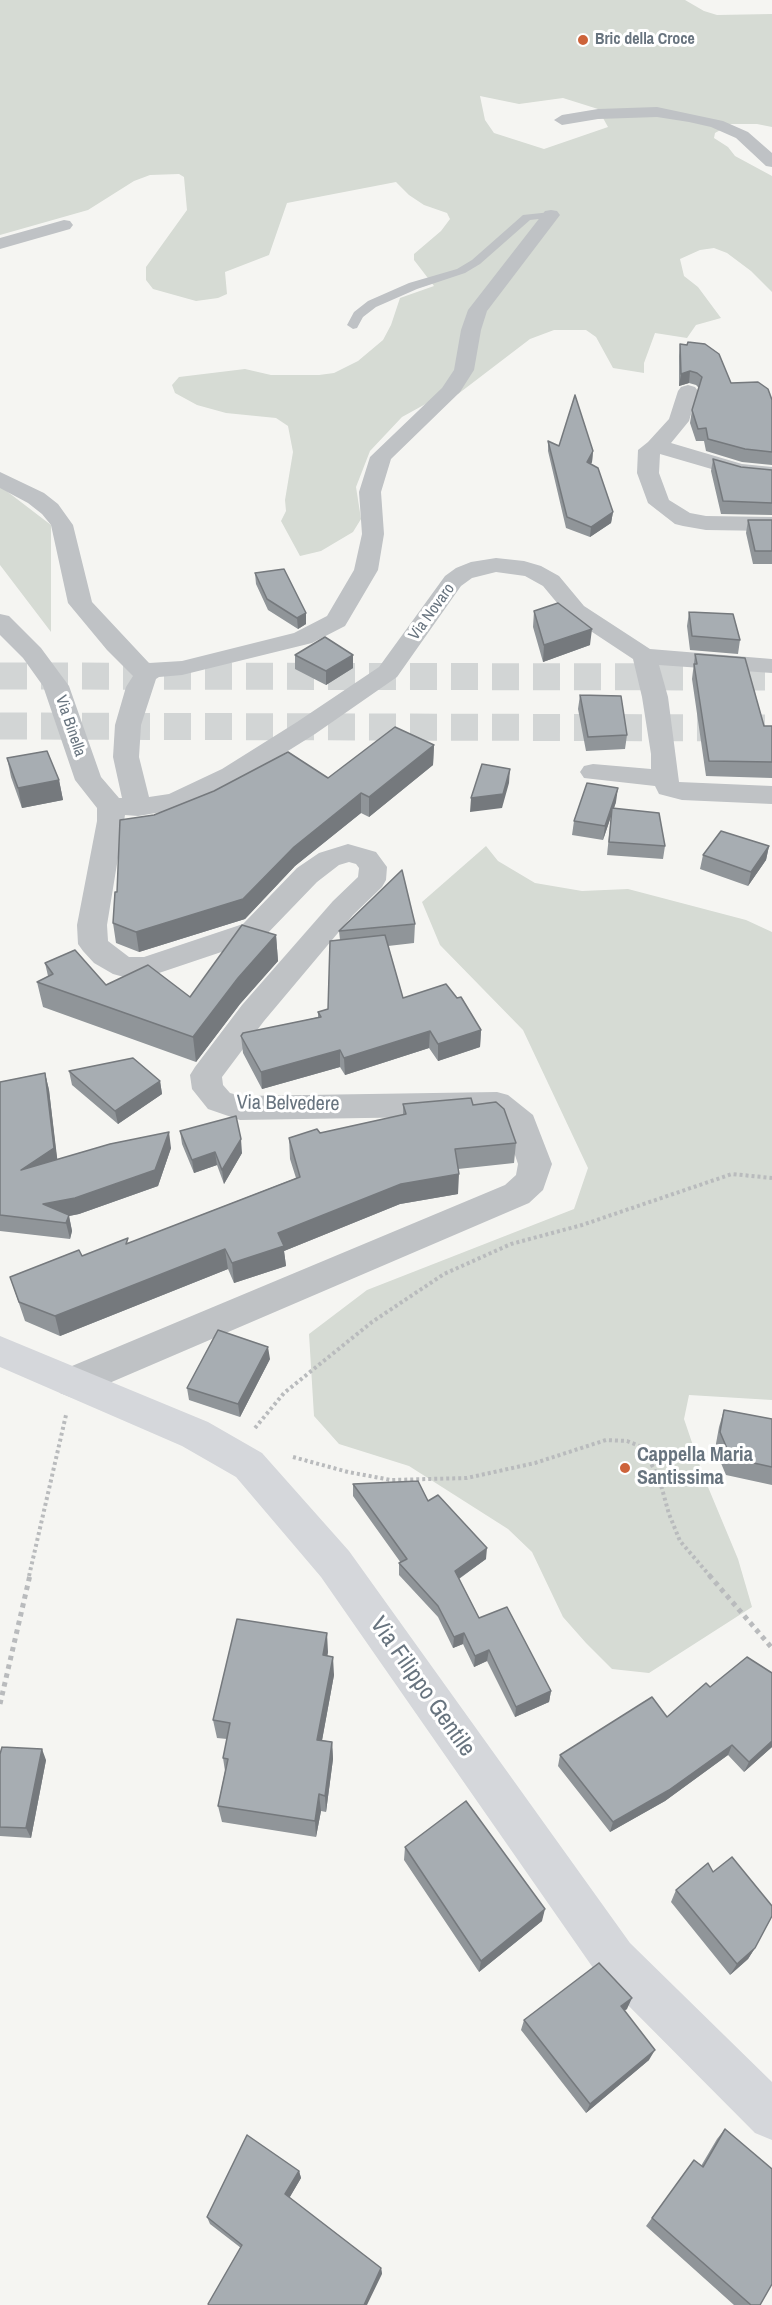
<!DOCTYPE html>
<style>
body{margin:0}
canvas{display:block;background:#f5f5f2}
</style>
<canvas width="772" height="2305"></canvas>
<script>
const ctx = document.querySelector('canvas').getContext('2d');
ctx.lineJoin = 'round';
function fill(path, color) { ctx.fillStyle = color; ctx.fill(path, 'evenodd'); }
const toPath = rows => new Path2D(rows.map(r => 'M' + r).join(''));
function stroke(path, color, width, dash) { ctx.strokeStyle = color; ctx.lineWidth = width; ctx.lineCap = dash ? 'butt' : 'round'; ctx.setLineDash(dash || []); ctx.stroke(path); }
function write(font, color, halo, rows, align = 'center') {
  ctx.font = font + ' "Archivo Narrow",sans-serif'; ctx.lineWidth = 6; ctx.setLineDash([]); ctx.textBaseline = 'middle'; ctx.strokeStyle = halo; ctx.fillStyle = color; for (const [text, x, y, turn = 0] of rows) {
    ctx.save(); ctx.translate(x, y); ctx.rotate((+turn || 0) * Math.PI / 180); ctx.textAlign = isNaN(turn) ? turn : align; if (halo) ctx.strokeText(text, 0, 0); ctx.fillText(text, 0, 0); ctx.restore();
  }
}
fill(toPath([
 [0,0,685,0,704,11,717,15,772,14,772,127,757,124,731,124,715,133,714,138,728,147,735,156,772,176,772,292,751,271,727,253,714,248,700,250,680,259,684,276,698,287,721,318,696,325,687,338,655,333,644,363,644,373,613,368,596,337,586,330,554,330,530,339,458,394,431,401,402,417,370,451,356,487,361,519,353,532,321,551,300,556,281,521,286,511,285,500,293,452,288,426,276,418,226,413,197,405,175,393,172,385,179,377,245,369,271,375,319,375,334,373,358,361,383,340,391,325,400,298,434,286,414,260,414,254,441,231,450,219,447,213,424,205,409,195,396,182,287,203,269,255,225,272,227,294,218,298,196,301,153,289,146,280,146,267,187,210,184,177,179,174,150,175,134,181,88,210,0,235],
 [480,96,519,104,563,98,598,109,608,127,544,149,494,133,485,120],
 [0,486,51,525,51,632,0,565],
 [486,846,498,861,535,883,582,891,628,889,746,920,772,932,772,1400,689,1395,684,1419,703,1475,738,1559,752,1607,649,1673,612,1669,586,1643,563,1617,532,1552,508,1529,409,1466,339,1444,314,1416,309,1334,367,1290,574,1209,588,1168,523,1030,440,945,422,902]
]), '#d6dbd4');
stroke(toPath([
 [0,676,772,677],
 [0,726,772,728]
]), '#d2d5d5', 27, [27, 14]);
stroke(toPath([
 [255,1428,284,1393,372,1322,444,1274,511,1244,582,1225,732,1174,772,1178],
 [293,1457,348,1472,391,1480,467,1478,535,1463,606,1440,627,1441,642,1447,659,1478,669,1514,680,1541,710,1576],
 [29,1576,66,1415]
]), '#b9bbbd', 4, [3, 3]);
stroke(toPath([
 [709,1575,772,1648],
 [0,1704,30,1575]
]), '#b9bbbd', 5, [4.5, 4.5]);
fill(toPath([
 [551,212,555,213,555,217,530,220,480,264,465,273,417,289,376,307,363,317,357,328,353,329,347,325,354,312,368,301,409,283,457,269,472,260,523,215,551,212]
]), '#bfc2c5');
fill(toPath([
 [657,107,723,121,748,132,772,153,772,167,766,166,736,138,711,127,689,122,657,117,598,119,562,125,554,120,562,115,598,109,657,107],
 [551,210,557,211,560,215,487,311,481,330,474,370,460,392,391,459,381,492,384,534,378,570,348,621,345,626,312,643,182,675,159,677,156,679,141,725,139,757,149,797,169,794,222,769,297,722,379,667,445,576,456,568,471,562,496,558,524,561,541,566,559,576,584,606,650,649,772,659,772,673,659,665,668,697,679,782,772,786,772,804,682,800,659,794,655,786,584,778,580,772,584,766,593,764,651,769,651,754,642,697,633,659,568,616,543,586,525,576,496,572,472,578,461,586,397,677,315,734,240,781,185,808,138,816,125,815,107,925,108,941,129,957,144,957,243,924,297,868,319,853,348,844,376,852,387,867,386,880,382,887,353,915,264,1021,222,1077,223,1085,230,1093,241,1096,497,1092,508,1095,533,1115,552,1164,543,1190,529,1203,86,1393,73,1398,60,1393,55,1382,60,1371,505,1185,516,1175,518,1164,507,1131,490,1116,240,1120,208,1109,192,1089,190,1075,195,1067,242,1005,333,901,358,877,359,868,356,864,349,862,339,865,317,882,263,938,156,974,145,977,124,977,113,974,94,963,83,951,78,944,77,925,97,821,97,808,75,780,43,686,23,658,0,635,0,614,9,616,41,648,69,686,101,777,119,798,122,798,113,757,115,725,126,687,133,676,107,650,68,603,51,525,42,514,28,503,0,488,0,472,44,493,58,504,73,525,92,602,149,663,182,661,294,633,327,616,354,570,362,534,359,492,370,457,442,388,454,370,461,330,468,310,545,211,551,210],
 [64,220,70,221,73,225,70,229,0,249,0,238,64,220],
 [688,385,695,387,698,391,689,421,671,443,742,464,772,467,772,481,739,477,660,454,659,473,669,500,690,513,706,516,772,517,772,531,706,530,683,526,675,524,648,503,637,473,638,450,648,442,669,419,678,391,681,387,688,385]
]), '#bfc2c5');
fill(toPath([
 [0,1336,208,1422,262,1453,349,1551,630,1943,772,2082,772,2140,755,2133,598,1975,321,1577,236,1477,182,1446,0,1367,0,1336]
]), '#d5d7db');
fill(toPath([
 [680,344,731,383,772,400,772,465,742,462,706,451,704,441,696,441,690,423,692,410,699,388,696,385,689,383,679,386,679,356],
 [548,441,559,446,593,451,592,462,591,464,613,512,611,523,590,537,566,528,548,451],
 [713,459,741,467,772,470,772,515,721,514,711,471],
 [748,520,772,520,772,564,753,564,746,533],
 [255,573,306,624,298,629,268,610,256,584],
 [534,611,590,645,543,662,533,627],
 [689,612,740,640,738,654,690,650,687,626],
 [695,654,764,726,772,726,772,778,706,776,692,679],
 [295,655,353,668,326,685,295,669],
 [580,695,627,735,625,749,586,751,578,709],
 [434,745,433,765,369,817,361,813,295,866,245,919,139,952,116,943,113,923,154,815,328,778],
 [7,758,59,780,63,800,22,808,11,777],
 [616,802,614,808,665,846,663,859,607,855,611,816,603,840,572,835,574,821],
 [769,846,766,860,748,886,700,869,703,855],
 [415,924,414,943,388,946,403,998,481,1030,480,1047,438,1061,429,1048,345,1075,340,1067,262,1089,243,1053,241,1036,318,1017,318,1012,328,1009,340,940,339,931],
 [276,935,278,961,240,1004,196,1062,43,1007,37,982,48,976,45,963,106,985,190,997],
 [69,1071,160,1081,162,1094,118,1124,72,1085],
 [45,1073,49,1090,57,1160,171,1148,158,1186,79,1214,69,1216,72,1231,70,1239,0,1231,0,1082],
 [403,1104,473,1105,516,1143,514,1163,458,1169,458,1194,400,1204,284,1251,286,1266,234,1283,228,1269,60,1336,25,1321,10,1277,82,1256,129,1243,296,1178,290,1159,289,1138,320,1133,403,1115],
 [180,1131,242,1153,224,1184,217,1165,194,1173,182,1144],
 [270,1359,240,1417,189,1400,187,1388],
 [724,1410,772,1419,772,1485,726,1475,715,1449,719,1427],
 [353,1484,428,1501,486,1559,459,1579,479,1618,551,1691,549,1702,515,1717,487,1661,474,1667,463,1644,453,1648,438,1617,399,1575,399,1563,401,1563,353,1496],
 [328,1652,327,1656,334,1675,322,1740,332,1742,333,1759,326,1812,321,1811,316,1837,222,1822,218,1806,225,1771,223,1758,227,1739,217,1738,213,1720],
 [772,1673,772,1747,744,1772,728,1755,665,1801,610,1832,558,1766,560,1755,667,1717,710,1687],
 [0,1754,46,1760,31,1838,0,1836],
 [405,1847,542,1921,479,1972,404,1860],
 [676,1890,755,1948,748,1959,730,1975,671,1902],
 [627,2009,624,2011,649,2060,586,2113,521,2030,524,2020],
 [725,2129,760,2305,734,2305,646,2226,687,2170,701,2166,717,2139],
 [299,2171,301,2178,289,2198,381,2268,382,2274,241,2248,210,2224,207,2217]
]), '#909599');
fill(toPath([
 [690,371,689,383,679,386,681,374],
 [593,451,592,462,586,472,587,462],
 [613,512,611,523,590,537,591,527],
 [306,613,306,624,298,629,297,618],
 [592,629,590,645,543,662,544,645],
 [353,655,353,668,326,685,326,671],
 [434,745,433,765,369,817,369,797],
 [510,769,509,783,502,808,470,812,471,798],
 [59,780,63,800,22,808,18,788],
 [618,788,616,802,603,840,605,826],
 [361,793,361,813,295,866,245,919,139,952,136,932,294,847],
 [769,846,766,860,748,886,751,872],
 [276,935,278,961,240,1004,196,1062,193,1037,238,978],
 [481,1030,480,1047,438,1061,438,1044],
 [430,1031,429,1048,345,1075,344,1058],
 [340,1050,340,1067,262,1089,261,1072],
 [45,1073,49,1090,58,1165,21,1170],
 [160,1081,162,1094,118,1124,115,1111],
 [169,1132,171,1148,158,1186,79,1214,69,1216,72,1231,70,1239,66,1223,43,1204],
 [241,1139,242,1153,224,1184,222,1170],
 [215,1152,217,1165,194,1173,192,1160],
 [459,1174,458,1194,400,1204,284,1251,286,1266,234,1283,232,1263,278,1233,401,1184],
 [225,1249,228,1269,60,1336,55,1316],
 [268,1347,270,1359,240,1417,238,1404],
 [487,1548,486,1559,454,1582,455,1571],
 [327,1633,328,1652,324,1673,323,1655],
 [464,1633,463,1644,453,1648,454,1637],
 [489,1650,487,1661,474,1667,475,1656],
 [333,1657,334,1675,319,1757,317,1740],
 [551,1691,549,1702,515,1717,516,1707],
 [772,1741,772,1747,744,1772,749,1762],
 [332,1742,333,1759,326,1812,325,1796],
 [732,1745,728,1755,665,1801,610,1832,613,1822],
 [42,1749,46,1760,31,1838,26,1828],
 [319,1794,321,1811,316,1837,315,1821],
 [545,1909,542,1921,479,1972,481,1961],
 [755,1948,748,1959,730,1975,737,1964],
 [632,1998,627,2009,616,2016,621,2006],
 [655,2050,649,2060,586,2113,590,2104],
 [299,2171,301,2178,287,2202,285,2194],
 [381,2268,382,2274,367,2305,364,2305]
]), '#75797d');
const building = toPath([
 [688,342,705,344,719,354,731,383,758,382,768,389,772,400,772,452,745,449,708,439,706,428,698,429,692,410,702,377,697,373,690,371,681,374,680,344,687,345,688,342],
 [575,395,593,451,587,462,598,468,613,512,591,527,567,517,548,441,559,446,575,395],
 [713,459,741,467,772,470,772,503,723,501,713,459],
 [748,520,772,520,772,551,755,551,748,520],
 [284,569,306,613,297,618,267,599,255,573,284,569],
 [558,603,592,629,544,645,534,611,558,603],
 [689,612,733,614,740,640,692,636,689,612],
 [325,637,353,655,326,671,295,655,325,637],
 [695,654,745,658,764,726,772,726,772,762,709,761,694,664,697,664,695,654],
 [580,695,621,696,627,735,588,737,580,695],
 [395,727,434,745,369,797,361,793,294,847,243,899,136,932,113,923,115,892,117,892,120,820,154,815,214,791,288,752,328,778,395,727],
 [47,751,59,780,18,788,7,758,47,751],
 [482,764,510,769,503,794,471,798,482,764],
 [587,783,618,788,605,826,574,821,587,783],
 [612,808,659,813,665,846,609,842,612,808],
 [721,831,769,846,751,872,703,855,721,831],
 [402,870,415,924,339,931,402,870],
 [242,925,276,935,238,978,193,1037,37,982,53,974,45,963,75,950,106,985,148,965,190,997,242,925],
 [385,935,403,998,446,984,457,998,461,997,481,1030,438,1044,430,1031,344,1058,340,1050,261,1072,241,1036,243,1033,321,1017,318,1012,328,1009,330,941,385,935],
 [133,1058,160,1081,115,1111,69,1071,133,1058],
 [45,1073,54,1148,21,1170,110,1144,169,1132,155,1170,75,1198,43,1204,69,1215,66,1223,0,1215,0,1082,45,1073],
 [471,1098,473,1105,496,1102,504,1109,516,1143,455,1149,459,1174,401,1184,278,1233,284,1246,232,1263,225,1249,55,1316,19,1302,10,1277,79,1250,82,1256,128,1238,126,1244,300,1177,289,1138,317,1129,320,1133,406,1114,403,1104,471,1098],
 [236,1116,241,1139,222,1170,215,1152,192,1160,180,1131,236,1116],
 [218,1330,268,1347,238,1404,187,1388,218,1330],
 [724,1410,772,1419,772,1467,731,1458,720,1432,724,1410],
 [418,1481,428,1501,438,1495,487,1548,455,1571,479,1618,507,1607,551,1691,516,1707,489,1650,475,1656,464,1633,454,1637,438,1606,399,1563,407,1559,353,1484,418,1481],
 [237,1619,327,1633,323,1655,333,1657,317,1740,332,1742,325,1796,319,1794,315,1821,218,1806,228,1759,223,1758,230,1723,213,1720,237,1619],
 [747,1657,772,1673,772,1741,749,1762,732,1745,669,1790,613,1822,560,1755,652,1697,667,1717,706,1683,710,1687,747,1657],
 [2,1747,42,1749,26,1828,0,1827,0,1754,2,1747],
 [466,1801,545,1909,481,1961,405,1847,466,1801],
 [732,1857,772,1906,772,1916,755,1948,737,1964,676,1890,708,1863,713,1872,732,1857],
 [599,1963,632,1998,621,2006,655,2050,590,2104,524,2020,599,1963],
 [725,2129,772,2169,772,2284,760,2305,751,2305,652,2218,694,2160,703,2167,725,2129],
 [247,2135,299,2171,285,2194,381,2268,364,2305,209,2305,208,2304,242,2245,207,2217,247,2135]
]);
fill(building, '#a7adb2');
stroke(building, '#75797d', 1.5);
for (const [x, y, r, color] of [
 [583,40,6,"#cd633a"],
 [625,1468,6,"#cd633a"]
]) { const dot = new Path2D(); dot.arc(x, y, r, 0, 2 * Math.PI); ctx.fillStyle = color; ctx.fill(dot); stroke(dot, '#fff', 2); }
write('bold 16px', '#68747f', '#fff', [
 ["Bric della Croce",595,40]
], 'left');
write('16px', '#68747f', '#fff', [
 ["Via Novaro",432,612,-54],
 ["Via Binella",70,726,71]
]);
write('20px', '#68747f', '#fff', [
 ["Via Belvedere",288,1104,1]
]);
write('bold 20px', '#68747f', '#fff', [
 ["Cappella Maria",637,1456],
 ["Santissima",637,1479]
], 'left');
write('24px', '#68747f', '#fff', [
 ["Via Filippo Gentile",422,1687,55]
]);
</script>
